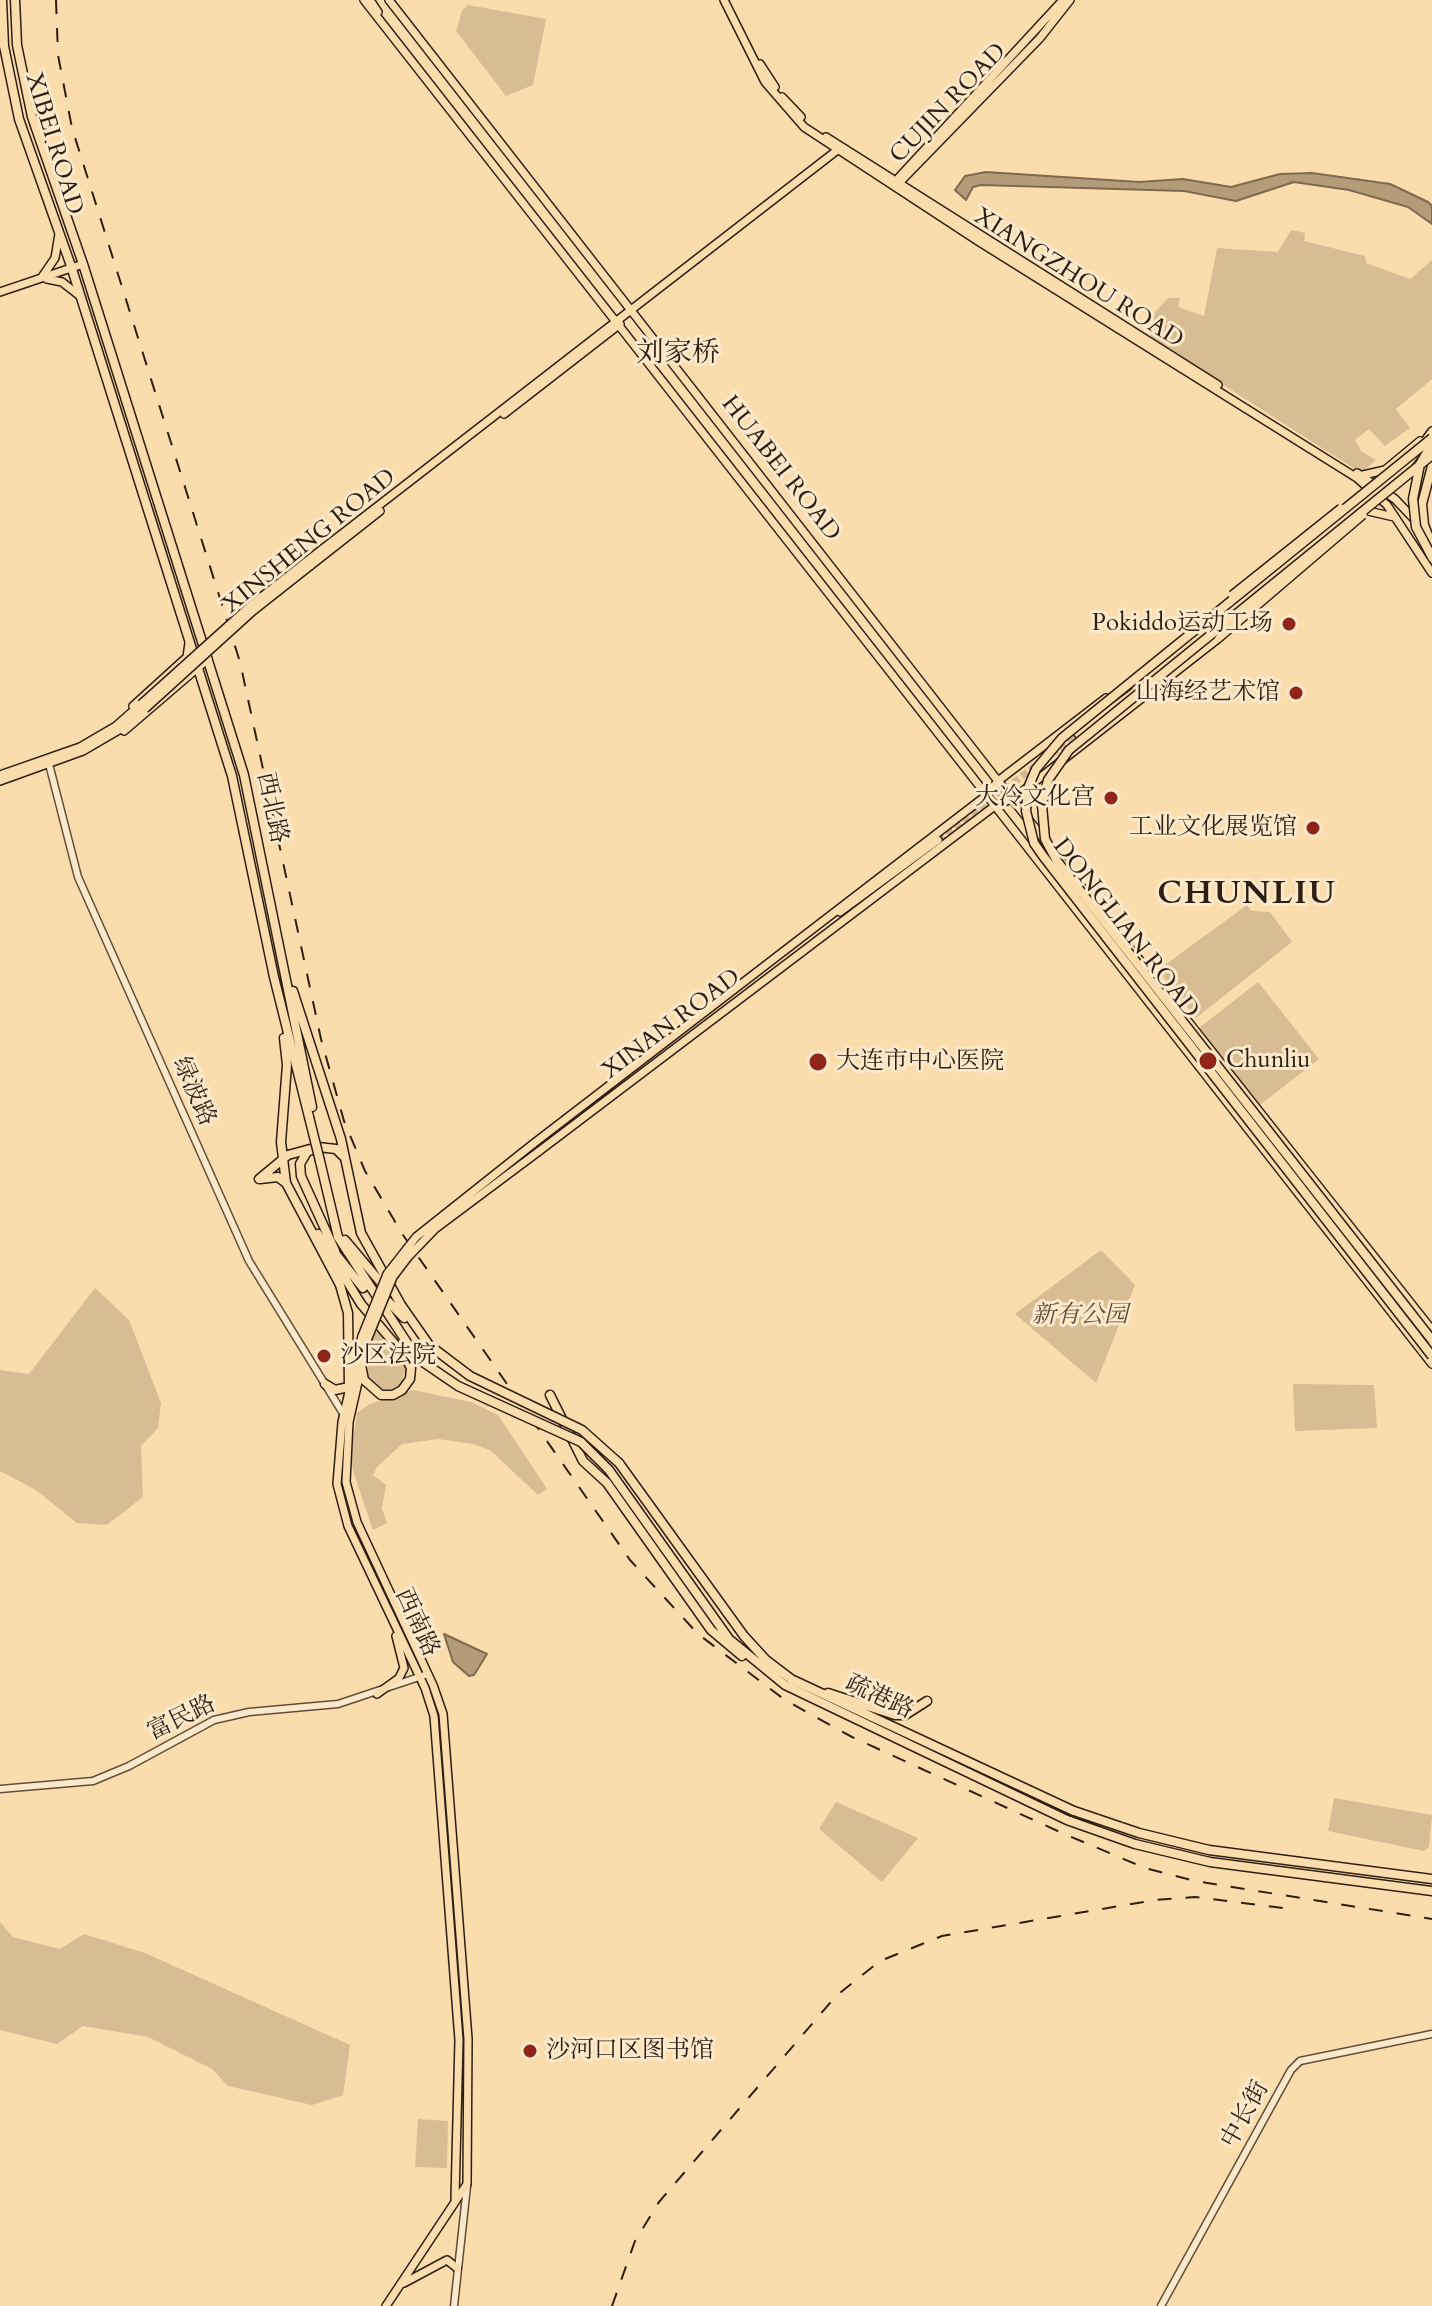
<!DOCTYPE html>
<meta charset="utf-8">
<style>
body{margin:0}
canvas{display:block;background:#fbdcad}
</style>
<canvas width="1432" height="2306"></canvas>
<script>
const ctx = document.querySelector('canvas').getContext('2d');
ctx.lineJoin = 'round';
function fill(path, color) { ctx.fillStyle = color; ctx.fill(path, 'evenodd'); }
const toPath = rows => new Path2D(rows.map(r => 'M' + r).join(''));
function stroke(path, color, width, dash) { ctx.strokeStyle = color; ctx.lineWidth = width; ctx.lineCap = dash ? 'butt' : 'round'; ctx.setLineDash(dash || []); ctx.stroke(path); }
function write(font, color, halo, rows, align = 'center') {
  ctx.font = font + ' Cardo,"Noto Serif SC",serif'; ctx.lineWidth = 6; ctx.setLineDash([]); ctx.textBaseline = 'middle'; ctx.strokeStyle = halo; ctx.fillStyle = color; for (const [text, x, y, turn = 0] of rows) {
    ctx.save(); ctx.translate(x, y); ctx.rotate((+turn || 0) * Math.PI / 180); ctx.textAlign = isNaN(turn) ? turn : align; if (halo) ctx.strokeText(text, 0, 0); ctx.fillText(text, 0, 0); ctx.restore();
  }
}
fill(toPath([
 [468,5,546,19,533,85,506,96,456,31,462,11],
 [1291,230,1305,233,1304,241,1365,256,1366,263,1410,279,1432,260,1432,379,1396,409,1410,428,1385,446,1369,429,1355,440,1361,451,1376,460,1361,473,1150,338,1155,312,1168,298,1180,298,1178,307,1204,316,1217,248,1278,252],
 [1247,905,1251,911,1270,912,1292,942,1196,1018,1158,970],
 [1258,982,1319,1059,1260,1105,1199,1028],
 [1101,1250,1135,1285,1096,1383,1015,1314],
 [95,1288,129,1320,161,1403,158,1428,141,1446,143,1497,107,1525,77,1523,36,1490,0,1471,0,1370,29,1374],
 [373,1331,385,1335,406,1368,400,1387,392,1390,375,1388,364,1374],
 [1293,1384,1374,1385,1377,1428,1295,1431],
 [413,1390,471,1402,498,1415,547,1489,538,1495,490,1450,473,1444,438,1439,402,1444,377,1467,373,1475,386,1485,382,1508,387,1523,373,1530,353,1471,351,1455,357,1413,370,1404],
 [1334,1798,1432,1815,1429,1847,1424,1851,1328,1831],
 [836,1802,918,1838,882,1882,819,1829],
 [0,1922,13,1937,60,1949,84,1934,145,1953,350,2045,343,2095,312,2105,228,2086,212,2069,148,2037,83,2026,57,2044,0,2030],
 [418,2119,448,2121,447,2168,415,2167]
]), '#d8bc93');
const water = toPath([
 [986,172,1139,182,1183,179,1231,187,1280,174,1312,173,1390,184,1428,202,1432,206,1432,224,1408,207,1349,190,1294,182,1236,201,1184,191,981,185,973,187,966,200,955,190,965,176,986,172],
 [444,1634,487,1654,474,1675,469,1676,453,1662,444,1634]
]);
fill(water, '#b59c79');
stroke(water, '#7f6a50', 2);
stroke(toPath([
 [1051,754,1078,734],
 [938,840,1038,764]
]), '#d2b68e', 7, [7, 3.5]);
const minor = toPath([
 [49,764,78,877,249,1261,344,1415],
 [0,1789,93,1781,129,1766,214,1720,249,1712,338,1704,428,1674],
 [454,2306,467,2186],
 [1161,2306,1291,2070,1300,2061,1432,2034]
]);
const major = toPath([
 [364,0,1432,1364],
 [370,0,378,12],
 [389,0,998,781,1432,1330],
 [724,0,765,82,804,127,978,241,1357,478,1387,505,1432,573],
 [760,64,775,87],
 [782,97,801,117],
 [826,137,1218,385],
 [893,184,1063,0],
 [897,185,1040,38,1070,0],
 [42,277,55,258,59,234],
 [47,279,62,282,80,296],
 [0,292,83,264],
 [504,414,620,324],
 [1357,473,1395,499,1415,520],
 [1363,475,1385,470,1420,441],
 [1364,510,1394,517],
 [307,561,840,148],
 [310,566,380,511],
 [1136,688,1408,464,1432,431],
 [133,706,187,657,189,643],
 [124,731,208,659],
 [1078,734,1141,687],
 [0,775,80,747,116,726,141,704],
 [0,781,83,751,119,730,145,709],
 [840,912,938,840],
 [533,1144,987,795,998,781,1106,698],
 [538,1152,996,805,1014,798,1219,638],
 [362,1336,342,1422,337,1484,348,1526,425,1688,434,1716,459,2040,455,2198],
 [368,1338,349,1422,346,1482,357,1522,433,1685,443,1714,468,2039,467,2184,386,2306],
 [377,1694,399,1678,404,1668,396,1636],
 [404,2283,447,2260,457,2268]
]);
const highway = toPath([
 [2,0,4,46,19,119,71,266,232,776,274,977,309,1117],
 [15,0,17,45,32,117,83,264,244,775,312,1107],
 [1432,466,1422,504,1424,525,1432,545],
 [293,991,341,1139,361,1233,401,1305,429,1345],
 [284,1038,287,1065,281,1142,286,1183,340,1285,348,1313,349,1387,335,1390,325,1384],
 [320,1161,338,1237,417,1358],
 [259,1179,288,1155,310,1149],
 [260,1179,278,1177,286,1183],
 [318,1234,361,1304,405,1356,411,1368,410,1379,402,1390,393,1395,381,1395,364,1380,360,1360],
 [345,1240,387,1290],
 [331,1248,363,1288],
 [335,1251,301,1176,300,1164,307,1152,318,1147,336,1149,344,1157],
 [380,1293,404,1318],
 [550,1395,583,1461,607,1483,711,1630,742,1656],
 [619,1463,744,1636,766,1660,791,1679,1074,1811,1139,1833,1209,1850,1432,1879],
 [609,1470,729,1639,785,1685,1067,1820,1135,1844,1210,1862,1432,1891],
 [828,1693,895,1715,905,1715,927,1701]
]);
stroke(minor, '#614e3a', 9);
stroke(major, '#2e1f13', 10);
stroke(highway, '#2e1f13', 11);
stroke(minor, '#fce8ca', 6);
stroke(major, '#fbdcad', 7);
stroke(highway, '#fbdcad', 8);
stroke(toPath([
 [56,0,58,55,72,128,240,662,321,1039,344,1121,365,1171,403,1235,630,1560,698,1634,785,1700,852,1737,1062,1833,1145,1868,1195,1881,1432,1919],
 [612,2306,635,2241,659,2202,836,1996,880,1961,942,1936,1155,1900,1195,1897,1283,1908]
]), '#2e1f13', 2, [14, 14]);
const majorBridge = toPath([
 [1232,595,1341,508],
 [1219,638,1363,515],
 [141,704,250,606,307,561],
 [145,709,253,611,310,566],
 [362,1336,387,1274,416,1237,533,1144],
 [368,1338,393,1277,409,1256,435,1229,538,1152]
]);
const highwayBridge = toPath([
 [1432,438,1062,738,1036,769,1028,788,1026,811,1034,843,1043,856,1432,1356],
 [1432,444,1420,464,1413,499,1416,527,1432,557],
 [1432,455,1069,750,1048,780,1042,805,1045,839,1057,861,1432,1340],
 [309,1117,320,1161],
 [429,1345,470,1376,582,1430,619,1463],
 [417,1358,458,1386,581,1442,609,1470]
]);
stroke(majorBridge, '#2e1f13', 10, []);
stroke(highwayBridge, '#2e1f13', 11, []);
stroke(majorBridge, '#fbdcad', 7);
stroke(highwayBridge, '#fbdcad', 8);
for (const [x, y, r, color] of [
 [1289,624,8,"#8f2418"],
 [1296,693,8,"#8f2418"],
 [1111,798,8,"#8f2418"],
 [1313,828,8,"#8f2418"],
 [1208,1061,10,"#8f2418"],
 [818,1062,10,"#8f2418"],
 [324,1356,8,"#8f2418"],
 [530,2051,8,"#8f2418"]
]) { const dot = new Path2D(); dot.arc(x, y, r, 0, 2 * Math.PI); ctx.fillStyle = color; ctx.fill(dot); stroke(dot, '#fce8ca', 3); }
write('24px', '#2e1f13', '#fce8ca', [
 ["CUJIN ROAD",949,104,-46],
 ["XIBEI ROAD",53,144,73],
 ["XIANGZHOU ROAD",1078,279,32],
 ["HUABEI ROAD",780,469,52],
 ["XINSHENG ROAD",310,542,-39],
 ["西北路",271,808,78],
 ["DONGLIAN ROAD",1125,929,52],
 ["XINAN ROAD",672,1025,-37],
 ["绿波路",193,1092,66],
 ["西南路",416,1623,65],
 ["疏港路",879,1698,25],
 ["富民路",182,1719,-26],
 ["中长街",1246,2115,-61]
]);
write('24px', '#2e1f13', '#fce8ca', [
 ["Pokiddo运动工场",1273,624],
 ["山海经艺术馆",1280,693],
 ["大冷文化宫",1095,798],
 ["工业文化展览馆",1297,828],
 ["Chunliu",1226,1061,"left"],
 ["大连市中心医院",836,1062,"left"],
 ["沙区法院",340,1356,"left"],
 ["沙河口区图书馆",546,2051,"left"]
], 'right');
write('italic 24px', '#614e39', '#fce8ca', [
 ["新有公园",1080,1316]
]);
write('28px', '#2e1f13', '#fce8ca', [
 ["刘家桥",678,355]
]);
ctx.letterSpacing = '2px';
write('bold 32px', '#2e1f13', '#fce8ca', [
 ["CHUNLIU",1247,896]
]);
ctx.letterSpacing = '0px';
</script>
